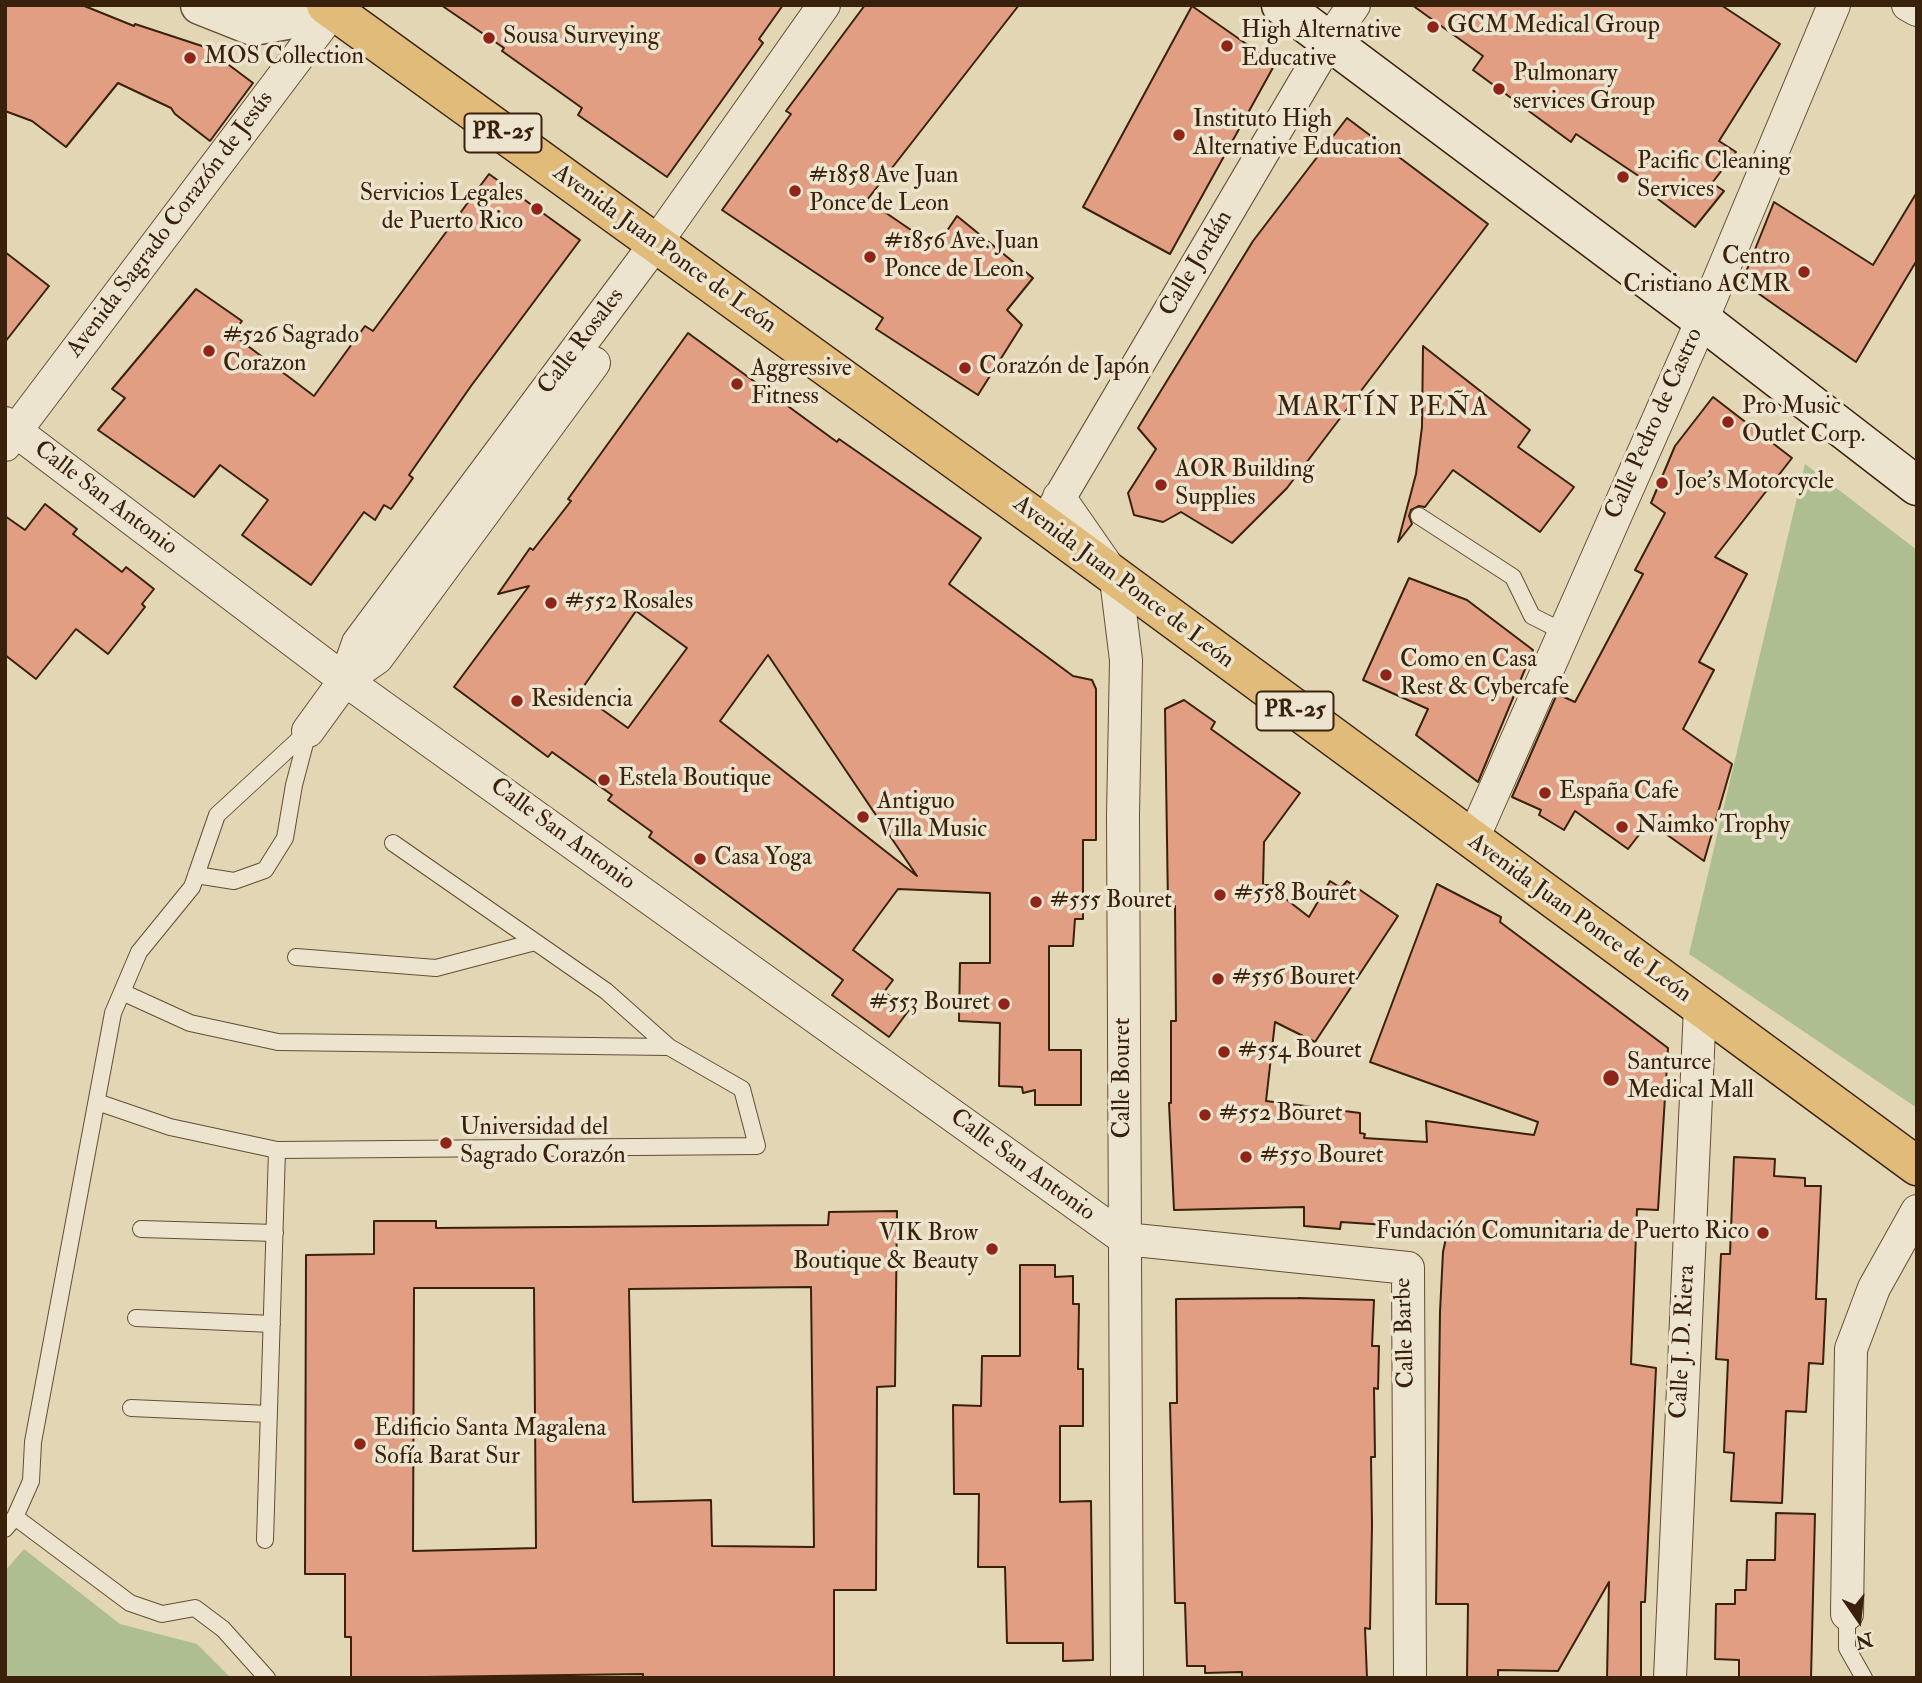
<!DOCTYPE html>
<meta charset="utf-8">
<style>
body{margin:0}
#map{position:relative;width:1922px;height:1683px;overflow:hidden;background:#e2d6b4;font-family:"IM FELL Double Pica",serif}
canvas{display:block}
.frame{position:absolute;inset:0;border:7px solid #3a210b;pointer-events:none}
.north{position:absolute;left:1824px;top:1585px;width:70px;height:70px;-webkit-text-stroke:5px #ece4ce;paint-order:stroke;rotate:166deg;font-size:19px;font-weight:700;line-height:28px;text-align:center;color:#3a210b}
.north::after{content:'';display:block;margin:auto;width:24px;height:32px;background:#3a210b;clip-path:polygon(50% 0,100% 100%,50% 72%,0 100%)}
</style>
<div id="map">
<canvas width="1922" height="1683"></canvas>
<div class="frame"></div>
<div class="north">N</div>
</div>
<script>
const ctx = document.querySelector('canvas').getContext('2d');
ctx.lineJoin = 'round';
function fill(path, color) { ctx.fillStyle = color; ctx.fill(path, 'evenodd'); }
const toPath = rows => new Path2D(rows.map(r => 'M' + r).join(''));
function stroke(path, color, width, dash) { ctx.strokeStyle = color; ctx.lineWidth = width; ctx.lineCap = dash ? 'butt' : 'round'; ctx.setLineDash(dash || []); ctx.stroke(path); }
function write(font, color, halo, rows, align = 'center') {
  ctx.font = font + ' "IM FELL Double Pica",serif'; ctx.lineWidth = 7; ctx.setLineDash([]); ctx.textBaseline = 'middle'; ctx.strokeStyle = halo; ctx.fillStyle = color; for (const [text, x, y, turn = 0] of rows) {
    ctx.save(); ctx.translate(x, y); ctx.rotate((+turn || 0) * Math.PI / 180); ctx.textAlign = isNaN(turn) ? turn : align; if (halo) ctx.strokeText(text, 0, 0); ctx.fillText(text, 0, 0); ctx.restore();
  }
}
fill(toPath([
 [1805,464,1917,550,1917,1108,1689,954],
 [24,1549,120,1624,197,1644,231,1678,5,1678,5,1571]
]), '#afbe90');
const building = toPath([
 [5,5,82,5,134,26,135,24,205,47,253,83,210,141,175,114,171,108,118,83,66,147,32,121,5,111,5,5],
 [441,5,783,5,759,39,763,43,667,177,578,115,582,108,502,51,504,48,441,5],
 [865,5,1019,5,867,200,936,247,957,216,1033,278,1007,310,1022,325,978,395,876,329,883,318,722,210,791,114,786,111,865,5],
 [1412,5,1721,5,1780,44,1719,141,1736,152,1712,183,1724,191,1695,227,1650,193,1655,187,1576,134,1571,142,1473,70,1483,56,1412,5],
 [1192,6,1275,64,1170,254,1083,207,1192,6],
 [1347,118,1488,224,1287,488,1232,543,1181,512,1163,522,1134,515,1128,493,1156,449,1138,428,1253,241,1347,118],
 [489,174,580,240,471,386,409,475,413,478,391,509,384,505,375,520,364,512,311,585,242,535,268,500,220,465,194,497,98,430,125,398,112,389,196,289,242,321,232,334,314,396,365,326,373,331,489,174],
 [1917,192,1917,260,1856,362,1742,282,1774,202,1873,265,1917,192],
 [5,252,49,286,5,342,5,252],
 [688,333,837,442,839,439,981,538,949,584,1073,676,1092,680,1096,689,1096,840,1083,840,1083,919,1075,919,1073,946,1049,946,1049,1050,1081,1050,1081,1105,1035,1105,1035,1090,1023,1093,1022,1087,999,1086,1000,1023,959,1021,960,963,990,963,990,893,898,889,853,950,893,980,884,992,909,1010,889,1037,832,995,843,980,649,837,652,832,608,800,612,795,552,752,548,757,454,687,529,586,498,594,530,548,533,550,571,501,568,499,688,333],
 [636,611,687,648,628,728,579,693,636,611],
 [768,655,917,876,720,721,768,655],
 [1423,346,1530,430,1518,447,1574,487,1540,532,1453,470,1425,507,1419,506,1411,510,1409,516,1412,524,1398,542,1416,474,1422,427,1423,346],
 [1713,397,1792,458,1715,557,1747,574,1699,662,1714,670,1683,729,1732,764,1704,861,1649,822,1628,849,1575,811,1564,830,1539,815,1541,810,1512,797,1557,694,1575,702,1643,574,1635,570,1665,513,1651,503,1675,446,1713,397],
 [45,504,77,529,73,534,122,572,126,567,154,589,142,604,145,607,108,654,76,629,36,679,5,655,5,516,25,530,45,504],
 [1409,578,1467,600,1533,650,1478,782,1416,735,1428,709,1363,680,1409,578],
 [1184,700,1215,722,1211,729,1300,793,1264,842,1263,885,1268,885,1309,917,1330,881,1341,888,1347,881,1398,916,1315,1042,1275,1022,1266,1101,1360,1113,1360,1133,1365,1134,1364,1138,1427,1142,1426,1121,1534,1135,1538,1122,1370,1062,1437,884,1501,917,1500,922,1668,1048,1658,1210,1637,1209,1631,1364,1656,1368,1645,1602,1641,1602,1641,1678,1607,1678,1609,1582,1558,1671,1498,1670,1498,1678,1467,1678,1468,1604,1436,1604,1440,1312,1443,1252,1448,1229,1341,1222,1340,1229,1304,1226,1304,1207,1174,1210,1169,1103,1171,1103,1171,1021,1176,1021,1175,906,1168,906,1165,709,1184,700],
 [1734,1157,1775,1159,1774,1176,1805,1178,1805,1186,1821,1186,1816,1299,1826,1299,1823,1364,1809,1363,1806,1412,1786,1411,1782,1503,1731,1501,1734,1453,1724,1452,1728,1360,1716,1359,1721,1254,1730,1254,1734,1157],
 [897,1211,895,1386,877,1387,876,1590,834,1590,834,1678,643,1678,643,1674,351,1678,351,1637,345,1637,345,1574,305,1574,306,1255,374,1254,374,1221,436,1221,436,1228,828,1225,829,1212,897,1211],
 [811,1287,814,1547,712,1546,711,1500,633,1502,629,1289,811,1287],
 [414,1288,534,1288,536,1548,413,1551,414,1288],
 [1020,1265,1055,1265,1055,1277,1073,1276,1073,1304,1079,1304,1078,1369,1083,1369,1083,1426,1060,1426,1060,1502,1091,1501,1093,1660,1063,1661,1063,1643,1007,1643,1005,1567,978,1567,979,1494,954,1494,953,1405,981,1406,982,1356,1020,1356,1020,1265],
 [1298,1298,1374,1300,1372,1346,1379,1346,1378,1389,1374,1388,1375,1457,1371,1457,1372,1525,1370,1629,1365,1628,1367,1678,1242,1678,1242,1672,1205,1673,1205,1666,1187,1666,1185,1603,1175,1603,1170,1403,1177,1403,1176,1299,1298,1298],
 [1776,1513,1815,1514,1811,1678,1739,1678,1739,1660,1715,1659,1716,1604,1735,1604,1735,1590,1746,1590,1747,1560,1775,1560,1776,1513]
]);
fill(building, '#e19e83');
stroke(building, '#3a210b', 2);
const service = toPath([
 [1419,516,1513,577,1532,616,1562,631],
 [393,843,606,991,669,1047],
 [196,875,234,881,265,870,285,838,294,785,308,732],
 [296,957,436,968,535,942],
 [97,1102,170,1127,277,1150,757,1146,742,1089,669,1047,278,1042,190,1023,122,992],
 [141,1229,275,1233],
 [136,1318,272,1324],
 [131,1408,269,1414],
 [15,1517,130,1603,162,1614,195,1608,223,1629,267,1678],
 [5,1529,15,1517,31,1481,33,1442,113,1013,139,952,192,887,217,815,308,731],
 [265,1540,277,1150],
 [1847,1614,1847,1648,1864,1678]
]);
const minor = toPath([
 [1908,5,1917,10],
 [5,423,345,680,1125,1239,1408,1268,1410,1678],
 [5,445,337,5],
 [1059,497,1116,579,1126,660,1123,815,1127,1678],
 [1050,514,1328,42,1354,5],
 [345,680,377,658,594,363],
 [308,731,345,680,358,643,656,243,824,5],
 [1472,841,1702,320,1834,5],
 [1847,1614,1851,1349,1874,1288,1917,1211],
 [1670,1678,1700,1007]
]);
const tertiary = toPath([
 [200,5,253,26,332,12]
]);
const secondary = toPath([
 [1281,5,1702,320,1917,486]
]);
const primary = toPath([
 [326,5,1044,524,1917,1166]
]);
stroke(service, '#644e35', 18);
stroke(minor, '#644e35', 34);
stroke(tertiary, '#644e35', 41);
stroke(secondary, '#3a210b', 41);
stroke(primary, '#3a210b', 41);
stroke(service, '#ece4ce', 16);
stroke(minor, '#ece4ce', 32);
stroke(tertiary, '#ece4ce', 38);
stroke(secondary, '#ece4ce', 38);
stroke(primary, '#e1bb7a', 38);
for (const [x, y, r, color] of [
 [1433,27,7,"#8f2418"],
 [489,38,7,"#8f2418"],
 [1227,46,7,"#8f2418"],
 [190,58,7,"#8f2418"],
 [1499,89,7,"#8f2418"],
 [1179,135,7,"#8f2418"],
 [1623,177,7,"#8f2418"],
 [795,191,7,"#8f2418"],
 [537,209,7,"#8f2418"],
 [870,257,7,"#8f2418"],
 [1804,272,7,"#8f2418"],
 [209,351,7,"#8f2418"],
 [965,368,7,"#8f2418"],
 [737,384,7,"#8f2418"],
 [1728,422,7,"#8f2418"],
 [1662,483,7,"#8f2418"],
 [1161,485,7,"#8f2418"],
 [551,603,7,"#8f2418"],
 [1386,675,7,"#8f2418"],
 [517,701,7,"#8f2418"],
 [604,780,7,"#8f2418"],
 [1545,793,7,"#8f2418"],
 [863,817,7,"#8f2418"],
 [1622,827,7,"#8f2418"],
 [700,859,7,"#8f2418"],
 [1220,895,7,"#8f2418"],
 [1036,902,7,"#8f2418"],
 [1218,979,7,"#8f2418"],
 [1004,1004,7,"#8f2418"],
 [1224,1052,7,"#8f2418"],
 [1611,1078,9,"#8f2418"],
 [1205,1115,7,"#8f2418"],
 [446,1143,7,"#8f2418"],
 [1246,1157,7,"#8f2418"],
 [1763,1233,7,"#8f2418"],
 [992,1249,7,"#8f2418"],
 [360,1444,7,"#8f2418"]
]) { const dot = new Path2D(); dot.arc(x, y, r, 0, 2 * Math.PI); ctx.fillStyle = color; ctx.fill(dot); stroke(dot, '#ece4ce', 2.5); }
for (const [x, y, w] of [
 [503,133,77],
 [1295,711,77]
]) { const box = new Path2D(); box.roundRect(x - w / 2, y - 19.5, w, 39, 5); ctx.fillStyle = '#ece4ce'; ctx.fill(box); stroke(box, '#3a210b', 2); }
write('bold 23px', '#3a210b', null, [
 ["PR-25",503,133],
 ["PR-25",1295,711]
]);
write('24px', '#3a210b', '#ece4ce', [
 ["GCM Medical Group",1447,27],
 ["High Alternative",1241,32],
 ["Educative",1241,60],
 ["Sousa Surveying",503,38],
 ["MOS Collection",204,58],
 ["Pulmonary",1513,75],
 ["services Group",1513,103],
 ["Instituto High",1193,121],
 ["Alternative Education",1193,149],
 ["Pacific Cleaning",1637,163],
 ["Services",1637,191],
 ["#1858 Ave Juan",809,177],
 ["Ponce de Leon",809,205],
 ["Servicios Legales",523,195,"right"],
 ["de Puerto Rico",523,223,"right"],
 ["#1856 Ave. Juan",884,243],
 ["Ponce de Leon",884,271],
 ["Centro",1790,258,"right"],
 ["Cristiano ACMR",1790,286,"right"],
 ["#526 Sagrado",223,337],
 ["Corazon",223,365],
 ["Corazón de Japón",979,368],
 ["Aggressive",751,370],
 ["Fitness",751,398],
 ["Pro Music",1742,408],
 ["Outlet Corp.",1742,436],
 ["AOR Building",1175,471],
 ["Supplies",1175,499],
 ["Joe's Motorcycle",1676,483],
 ["#552 Rosales",565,603],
 ["Como en Casa",1400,661],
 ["Rest & Cybercafe",1400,689],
 ["Residencia",531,701],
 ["Estela Boutique",618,780],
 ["España Cafe",1559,793],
 ["Antiguo",877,803],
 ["Villa Music",877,831],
 ["Naimko Trophy",1636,827],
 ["Casa Yoga",714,859],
 ["#558 Bouret",1234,895],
 ["#555 Bouret",1050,902],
 ["#556 Bouret",1232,979],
 ["#553 Bouret",990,1004,"right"],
 ["#554 Bouret",1238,1052],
 ["Santurce",1627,1064],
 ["Medical Mall",1627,1092],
 ["#552 Bouret",1219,1115],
 ["Universidad del",460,1129],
 ["Sagrado Corazón",460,1157],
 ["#550 Bouret",1260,1157],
 ["Fundación Comunitaria de Puerto Rico",1749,1233,"right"],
 ["VIK Brow",978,1235,"right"],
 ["Boutique & Beauty",978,1263,"right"],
 ["Edificio Santa Magalena",374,1430],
 ["Sofía Barat Sur",374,1458]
], 'left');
write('24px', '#3a210b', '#ece4ce', [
 ["Avenida Sagrado Corazón de Jesús",171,225,-53],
 ["Avenida Juan Ponce de León",664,250,36],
 ["Calle Jordán",1197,264,-59],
 ["Calle Rosales",582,342,-53],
 ["Calle Pedro de Castro",1655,424,-66],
 ["Calle San Antonio",105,499,37],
 ["Avenida Juan Ponce de León",1123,583,37],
 ["Calle San Antonio",562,835,36],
 ["Avenida Juan Ponce de León",1579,919,36],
 ["Calle Bouret",1124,1078,-90],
 ["Calle San Antonio",1022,1166,36],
 ["Calle Barbe",1406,1333,-92],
 ["Calle J. D. Riera",1684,1342,-87]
]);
ctx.letterSpacing = '2px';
write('26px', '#3a210b', '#ece4ce', [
 ["MARTÍN PEÑA",1383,409]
]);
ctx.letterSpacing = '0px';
</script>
